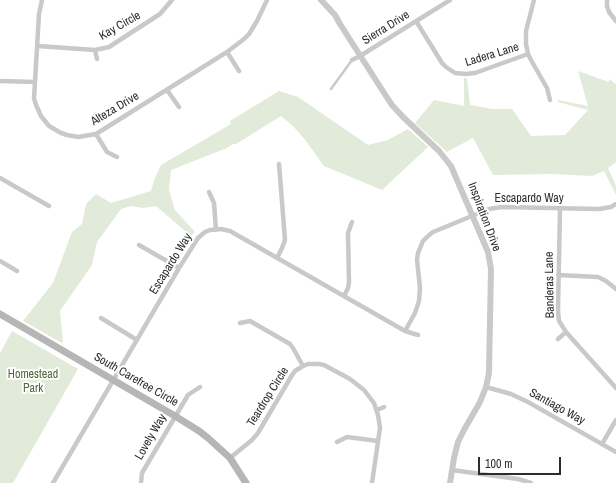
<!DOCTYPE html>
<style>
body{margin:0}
#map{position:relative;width:616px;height:483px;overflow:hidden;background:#fff;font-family:"Archivo Narrow",sans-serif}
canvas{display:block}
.scale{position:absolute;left:478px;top:457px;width:83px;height:18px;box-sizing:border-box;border:2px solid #2c2c2c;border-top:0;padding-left:5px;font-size:12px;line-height:14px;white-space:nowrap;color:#2c2c2c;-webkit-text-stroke:3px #fff;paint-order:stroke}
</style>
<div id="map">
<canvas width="616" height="483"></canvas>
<div class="scale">100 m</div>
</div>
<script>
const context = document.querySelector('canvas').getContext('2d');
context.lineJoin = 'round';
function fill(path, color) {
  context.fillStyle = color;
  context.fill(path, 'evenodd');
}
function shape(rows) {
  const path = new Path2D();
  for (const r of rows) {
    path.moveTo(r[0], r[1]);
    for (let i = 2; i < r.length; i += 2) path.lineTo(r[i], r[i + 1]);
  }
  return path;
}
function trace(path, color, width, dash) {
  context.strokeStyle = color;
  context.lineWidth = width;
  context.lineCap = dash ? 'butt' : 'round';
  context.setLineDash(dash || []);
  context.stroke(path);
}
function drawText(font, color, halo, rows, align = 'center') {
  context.font = font + ' "Archivo Narrow",sans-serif';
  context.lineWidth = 4;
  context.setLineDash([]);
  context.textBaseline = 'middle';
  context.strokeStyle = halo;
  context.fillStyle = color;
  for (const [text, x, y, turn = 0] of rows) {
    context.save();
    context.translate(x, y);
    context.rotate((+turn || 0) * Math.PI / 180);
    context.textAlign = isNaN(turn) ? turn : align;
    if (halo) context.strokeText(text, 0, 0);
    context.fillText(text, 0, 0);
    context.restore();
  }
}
fill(shape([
 [578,71,609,82,609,79,616,84,616,162,608,168,616,186,616,195,604,171,592,176,552,174,493,175,473,138,447,152,415,123,434,100,464,106,464,78,467,78,470,105,492,109,512,109,531,136,565,135,588,110,558,102,558,100,588,106],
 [279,91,298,97,368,145,388,140,408,129,428,147,382,190,324,166,306,141,293,126,281,116,236,144,233,144,227,148,171,170,169,190,175,210,195,232,191,236,156,206,143,208,131,206,121,209,97,242,92,265,60,311,63,341,62,343,23,321,53,283,72,232,82,224,86,204,96,194,111,203,151,191,155,178,161,165,231,124,230,121],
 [12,331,78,369,13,483,0,483,0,353]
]), '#e2ead9');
trace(shape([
 [331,89,352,60]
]), '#c9c9c9', 2.5);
trace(shape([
 [42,0,39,14,35,82,34,98,36,105,41,116,49,126,61,133,67,135,78,137,96,134,227,52,244,39,249,34,257,21,267,0],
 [534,0,526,31,526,44,528,54,531,60,547,88,550,100],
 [607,0,607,6,609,12,616,21],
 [416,21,442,63,446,67,455,73,466,74,475,73,528,54],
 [38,46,95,50,109,47,160,14,172,0],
 [95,50,97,59],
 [227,52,239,71],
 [352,60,360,56,450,0],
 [0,81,35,82],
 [167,90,179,107],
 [96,134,107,152,117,157],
 [0,178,49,206],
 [209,192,214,203,216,230],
 [560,209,558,311,559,321,566,332,616,388],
 [139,245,179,268],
 [277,258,282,248,285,240,279,164],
 [0,261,17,271],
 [558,275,598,277,606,281,616,289],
 [344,296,348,288,349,282,348,233,352,222],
 [101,318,137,340],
 [240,323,250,321,290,344,293,348,303,366],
 [405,331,415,313,419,301,420,288,417,260,418,253,423,241,428,236,433,232,489,209,495,208,502,207,599,209,611,207,616,204],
 [558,339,566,332],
 [486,387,511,394,528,402,616,452],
 [377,410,384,407],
 [337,442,347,437,378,441],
 [602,444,616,420],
 [230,458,252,440,258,433,292,375,295,371,303,366,308,364,319,364,324,365,350,379,364,390,374,403,378,415,380,428,372,483],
 [452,470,518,479,531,483],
 [53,483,179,268,198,238,205,232,210,230,221,229,230,231,405,331,418,335],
 [141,483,142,473,188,395,200,387]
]), '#c9c9c9', 4.5);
trace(shape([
 [321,0,335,15,340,24,386,96,392,105,403,117,439,151,451,166,488,252,491,269,489,372,488,378,486,387,480,402,464,430,458,442,454,458,450,483]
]), '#c9c9c9', 6);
trace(shape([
 [0,314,175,416,199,431,208,438,230,458,246,483]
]), '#b6b6b6', 7);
drawText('12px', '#2c2c2c', '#fff', [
 ["Kay Circle",120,26,-30],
 ["Sierra Drive",386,28,-32],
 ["Ladera Lane",492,55,-17],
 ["Alteza Drive",115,109,-31],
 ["Escapardo Way",529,199],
 ["Inspiration Drive",484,217,69],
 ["Escapardo Way",171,264,-58],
 ["Banderas Lane",550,285,-91],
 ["South Carefree Circle",136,380,30],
 ["Teardrop Circle",268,397,-58],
 ["Santiago Way",557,407,29],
 ["Lovely Way",151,437,-60]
]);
drawText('12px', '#4f673a', '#fff', [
 ["Homestead",33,375],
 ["Park",33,389]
]);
</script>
